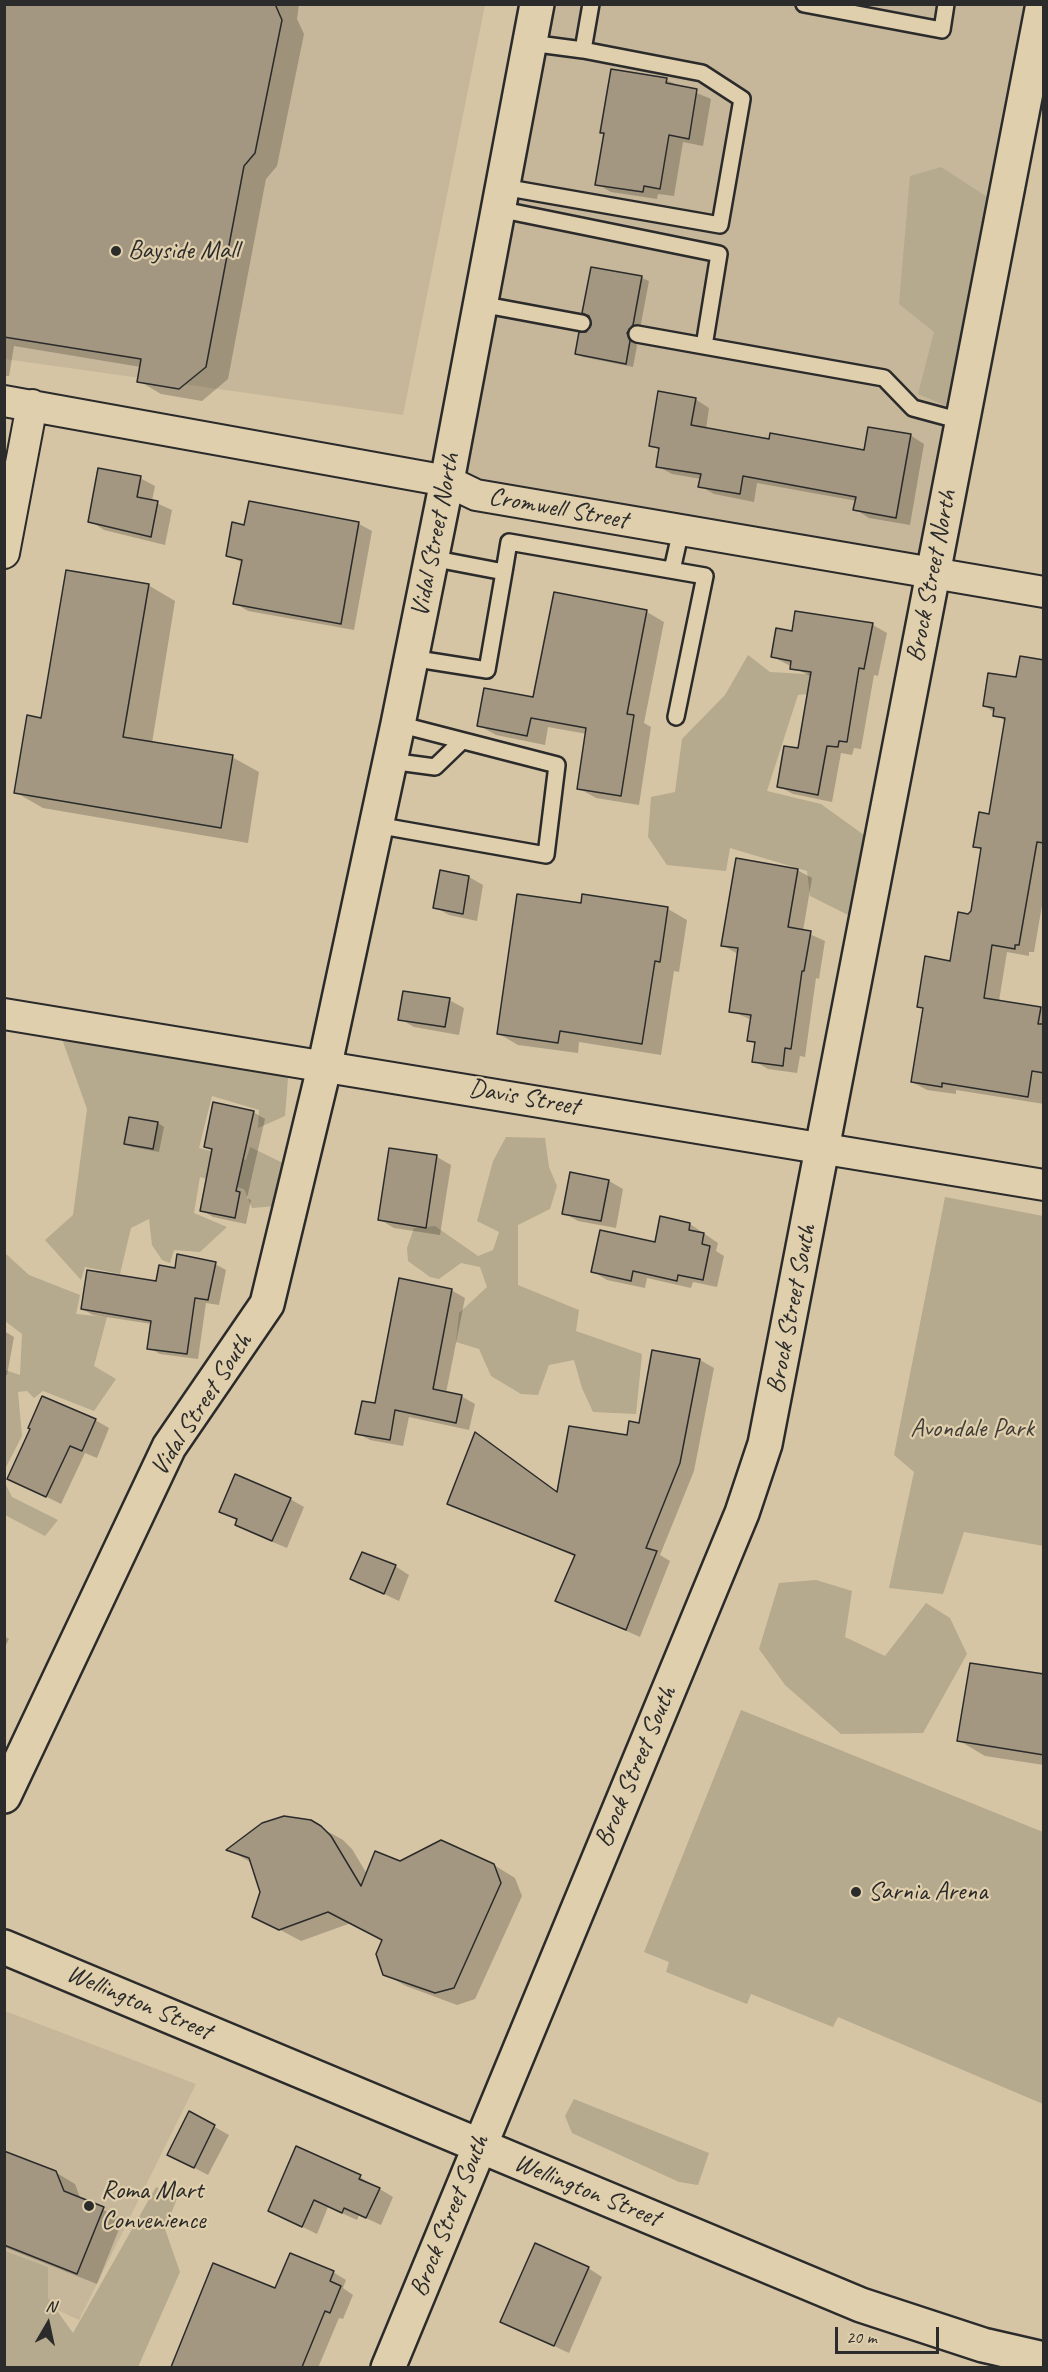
<!DOCTYPE html>
<style>
body{margin:0}
#map{position:relative;width:1048px;height:2372px;overflow:hidden;background:#d5c5a4;font-family:Caveat,sans-serif}
canvas{display:block}
.frame{position:absolute;inset:0;border:6px solid #2b2b2b;pointer-events:none}
.north{position:absolute;left:18px;top:2294px;width:60px;height:60px;-webkit-text-stroke:4px #e0cfac;paint-order:stroke;rotate:9deg;font-size:16px;font-weight:700;line-height:24px;text-align:center;color:#2b2b2b}
.north::after{content:'';display:block;margin:auto;width:21px;height:27px;background:#2b2b2b;clip-path:polygon(50% 0,100% 100%,50% 72%,0 100%)}
.scale{position:absolute;left:835px;top:2327px;width:104px;height:27px;box-sizing:border-box;border:3px solid #2b2b2b;border-top:0;padding-left:8px;font-size:18px;line-height:21px;white-space:nowrap;color:#2b2b2b;-webkit-text-stroke:4px #e0cfac;paint-order:stroke}
</style>
<div id="map">
<canvas width="1048" height="2372"></canvas>
<div class="frame"></div>
<div class="north">N</div>
<div class="scale">20 m</div>
</div>
<script>
const context = document.querySelector('canvas').getContext('2d');
context.lineJoin = 'round';
function fill(path, color) {
  context.fillStyle = color;
  context.fill(path, 'evenodd');
}
function shape(rows) {
  const path = new Path2D();
  for (const r of rows) {
    path.moveTo(r[0], r[1]);
    for (let i = 2; i < r.length; i += 2) path.lineTo(r[i], r[i + 1]);
  }
  return path;
}
function trace(path, color, width, dash) {
  context.strokeStyle = color;
  context.lineWidth = width;
  context.lineCap = dash ? 'butt' : 'round';
  context.setLineDash(dash || []);
  context.stroke(path);
}
function drawText(font, color, halo, rows, align = 'center') {
  context.font = font + ' Caveat,sans-serif';
  context.lineWidth = 4.5;
  context.setLineDash([]);
  context.textBaseline = 'middle';
  context.strokeStyle = halo;
  context.fillStyle = color;
  for (const [text, x, y, turn = 0] of rows) {
    context.save();
    context.translate(x, y);
    context.rotate((+turn || 0) * Math.PI / 180);
    context.textAlign = isNaN(turn) ? turn : align;
    if (halo) context.strokeText(text, 0, 0);
    context.fillText(text, 0, 0);
    context.restore();
  }
}
fill(shape([
 [5,5,485,5,403,415,5,359],
 [544,5,1035,5,927,563,453,479],
 [5,2011,196,2084,79,2320,5,2286]
]), '#c6b79a');
fill(shape([
 [941,167,995,202,956,410,918,394,934,332,899,304,910,176],
 [748,655,770,672,804,674,836,670,826,692,798,695,767,791,821,804,875,843,858,920,810,896,807,871,730,848,726,871,667,865,648,837,651,797,675,792,682,739,725,695],
 [57,1025,289,1065,285,1116,258,1128,259,1110,212,1096,199,1148,246,1160,250,1147,283,1163,277,1206,252,1208,244,1189,200,1177,194,1213,227,1227,200,1252,174,1250,170,1263,162,1260,152,1245,149,1219,131,1228,120,1274,85,1267,81,1280,45,1240,73,1215,87,1109],
 [506,1137,545,1138,549,1167,557,1186,550,1209,518,1225,518,1285,579,1310,576,1331,642,1354,636,1414,593,1412,582,1388,574,1360,549,1365,538,1395,521,1394,491,1376,479,1349,456,1342,459,1313,487,1287,480,1267,461,1263,439,1279,430,1277,408,1261,407,1248,414,1228,435,1226,478,1256,493,1250,499,1232,477,1221,493,1161],
 [945,1197,1043,1216,1044,1546,964,1532,943,1594,889,1588,914,1472,894,1455],
 [5,1253,29,1275,80,1295,76,1314,107,1317,94,1366,116,1379,94,1411,43,1391,34,1398,27,1391,18,1392,22,1436,5,1469,5,1370,20,1375,22,1334,5,1321],
 [4,1481,12,1497,58,1520,45,1536,5,1515],
 [816,1580,852,1591,845,1637,885,1656,926,1603,950,1618,967,1654,923,1733,841,1734,785,1685,759,1649,779,1583],
 [741,1710,1043,1832,1043,2104,838,2017,833,2027,751,1994,747,2004,666,1972,669,1962,644,1952],
 [574,2099,709,2153,698,2185,679,2182,572,2133,565,2116],
 [156,2187,178,2196,165,2229,180,2272,138,2367,5,2367,5,2251,48,2267,48,2298,73,2333]
]), '#b5a98e');
fill(shape([
 [4,4,299,4,297,19,304,34,277,166,266,179,228,379,202,401,161,394,139,381,141,367,14,346,9,376,4,376],
 [666,80,711,99,703,146,683,142,674,196,658,194,657,199,611,192,597,184,605,134,602,132],
 [592,269,642,278,649,281,640,329,634,337,637,346,633,367,583,357,576,354,593,326],
 [695,399,709,408,706,429,865,452,910,435,924,444,910,525,869,518,855,509,857,501,757,483,754,502,714,494,700,486,701,479,672,474,657,466,660,450,650,445],
 [140,478,155,486,152,501,172,510,165,545,104,530,90,521],
 [359,524,372,531,354,630,248,611,235,603,243,563,228,555,246,527],
 [148,585,175,601,152,743,232,757,259,772,248,843,43,808,15,792,42,719],
 [555,594,647,612,664,622,644,723,651,727,639,805,596,798,578,788,587,734,548,727,545,745,496,735,478,725,534,699],
 [797,613,873,625,887,633,878,676,874,675,861,749,854,748,852,755,841,753,832,802,793,794,778,786,799,750,812,677,773,657,794,633],
 [1044,656,1044,894,1034,952,1029,952,1029,956,1007,952,999,1001,1044,1010,1044,1104,956,1090,956,1094,927,1090,912,1082,924,1009,918,1006,951,962,972,911,982,850,974,846,990,815,1006,722,984,705,1043,662],
 [797,870,812,878,803,931,825,941,819,979,816,978,805,1057,800,1056,797,1073,768,1069,754,1061,756,1045,749,1040,752,1020,731,1011,738,954,722,945],
 [469,877,483,885,477,921,449,915,435,907],
 [582,904,668,909,687,920,679,972,674,971,661,1055,579,1042,578,1053,518,1045,499,1034],
 [449,1000,464,1008,459,1035,414,1027,400,1019],
 [253,1112,265,1119,247,1198,251,1200,246,1224,213,1217,201,1210,213,1150,206,1146],
 [158,1123,164,1127,159,1152,132,1147,126,1144],
 [390,1149,437,1157,451,1165,440,1235,394,1228,379,1219],
 [609,1181,623,1189,616,1228,578,1221,564,1213],
 [662,1218,690,1224,718,1243,716,1251,724,1256,717,1287,693,1282,691,1288,647,1278,645,1288,607,1280,592,1271,656,1244],
 [215,1264,226,1270,219,1305,206,1303,198,1359,160,1354,149,1348,152,1324,93,1315,82,1309,157,1283,176,1270],
 [451,1290,465,1298,446,1393,461,1396,475,1404,469,1430,409,1417,403,1446,370,1440,357,1433],
 [4,1331,14,1337,7,1375,4,1375],
 [700,1360,714,1368,694,1471,660,1555,670,1561,640,1637,557,1600,576,1557,449,1503,475,1434,558,1493,628,1437],
 [95,1420,109,1428,97,1458,85,1453,61,1504,9,1478],
 [290,1499,304,1507,287,1548,251,1533,236,1524,238,1521,221,1511],
 [395,1566,409,1575,399,1601,352,1579],
 [4,1636,9,1639,4,1649],
 [1044,1676,1044,1765,985,1756,958,1740],
 [311,1822,343,1840,352,1849,367,1874,400,1863,494,1865,515,1878,522,1896,475,1999,457,2005,406,1986,384,1974,383,1940,351,1923,301,1941,254,1916,262,1892,252,1863,229,1850],
 [190,2113,229,2135,208,2175,183,2162],
 [297,2148,360,2177,393,2197,381,2225,359,2215,357,2220,328,2207,317,2234,269,2211],
 [4,2152,55,2172,75,2184,81,2200,123,2219,97,2284,4,2247],
 [213,2265,276,2290,333,2272,346,2280,343,2288,353,2295,343,2319,339,2318,318,2368,173,2368],
 [588,2268,602,2277,569,2353,502,2322]
]), '#0003');
const building = shape([
 [4,4,275,4,282,20,255,153,244,166,206,367,179,389,137,382,141,359,4,337,4,4],
 [611,69,667,78,666,83,697,89,689,139,669,135,660,189,644,186,643,192,595,185,604,133,600,133,611,69],
 [591,267,642,276,633,325,627,333,630,341,626,364,575,354,579,332,586,332,591,325,589,316,582,313,591,267],
 [658,391,696,398,691,425,769,439,770,433,864,450,868,427,911,434,896,518,853,510,856,497,743,476,740,494,698,487,701,474,656,467,659,448,649,446,658,391],
 [98,468,141,476,137,497,158,501,151,537,88,522,98,468],
 [249,501,359,522,341,624,233,604,242,560,226,556,232,522,244,525,249,501],
 [66,570,149,584,123,737,233,755,221,828,14,793,27,715,41,718,66,570],
 [554,592,647,610,627,714,634,715,621,796,577,789,586,728,531,718,527,736,477,726,484,688,533,697,554,592],
 [795,611,873,623,864,669,859,668,847,742,839,741,838,747,827,746,818,795,777,787,784,746,798,748,811,672,790,669,791,661,771,657,776,628,792,631,795,611],
 [1020,656,1044,660,1044,843,1037,842,1019,945,1015,945,1015,949,992,945,984,998,1041,1007,1038,1024,1044,1024,1044,1073,1032,1071,1028,1097,942,1083,942,1087,911,1082,923,1008,917,1007,925,956,950,961,958,912,968,914,971,911,981,848,973,847,979,812,989,814,1005,718,993,716,994,708,983,706,988,673,1016,677,1020,656],
 [736,858,798,869,788,927,811,931,804,971,802,971,791,1049,785,1048,783,1066,752,1062,755,1042,747,1041,751,1015,729,1012,738,948,721,946,736,858],
 [440,870,469,876,463,914,433,908,440,870],
 [517,894,581,903,582,894,668,907,660,962,655,961,642,1044,560,1031,558,1043,497,1034,517,894],
 [403,991,450,998,445,1027,398,1020,403,991],
 [213,1102,254,1111,236,1191,240,1192,235,1218,200,1211,212,1149,204,1147,213,1102],
 [129,1117,158,1122,153,1149,124,1144,129,1117],
 [389,1148,437,1155,426,1228,378,1220,389,1148],
 [570,1172,609,1180,601,1221,562,1214,570,1172],
 [660,1216,690,1223,689,1230,704,1233,702,1244,710,1246,703,1280,678,1275,677,1281,633,1271,631,1281,591,1272,600,1230,655,1242,660,1216],
 [177,1254,216,1262,208,1300,195,1298,187,1354,147,1349,151,1321,81,1309,87,1270,156,1281,159,1265,175,1268,177,1254],
 [399,1278,452,1289,433,1389,462,1395,456,1423,395,1410,390,1440,355,1434,362,1401,375,1403,399,1278],
 [652,1350,700,1359,680,1463,646,1548,657,1551,626,1630,555,1601,575,1555,447,1504,475,1432,557,1492,569,1426,627,1435,629,1421,639,1423,652,1350],
 [42,1396,96,1419,82,1451,70,1446,46,1497,7,1479,30,1429,28,1428,42,1396],
 [235,1474,291,1498,272,1541,235,1525,237,1519,219,1512,235,1474],
 [362,1552,396,1565,384,1594,350,1579,362,1552],
 [970,1663,1044,1674,1044,1755,957,1741,970,1663],
 [284,1816,311,1820,321,1826,331,1836,361,1886,375,1851,400,1861,441,1840,494,1864,501,1883,454,1988,435,1993,383,1975,376,1954,382,1940,328,1912,279,1930,252,1917,260,1892,249,1858,226,1850,262,1823,284,1816],
 [189,2111,215,2125,194,2168,167,2155,189,2111],
 [296,2146,361,2175,359,2179,380,2188,366,2218,344,2208,342,2213,314,2200,302,2227,268,2211,296,2146],
 [4,2151,56,2171,64,2191,104,2207,77,2274,4,2245,4,2151],
 [535,2243,589,2267,554,2346,500,2322,535,2243],
 [290,2253,334,2271,330,2281,341,2286,330,2313,325,2311,302,2367,171,2367,213,2263,275,2288,290,2253]
]);
fill(building, '#a39781');
trace(building, '#2b2b2b', 1.5);
const lane = shape([
 [804,4,942,30,946,4],
 [530,43,583,50,591,4],
 [503,187,720,225,742,99,702,73,583,50],
 [498,209,719,254,704,346,637,334],
 [480,304,582,323],
 [704,346,884,378,913,408,961,421],
 [672,570,681,530],
 [504,572,509,542,705,576,676,717],
 [411,658,487,670,504,572,431,558],
 [390,761,435,767,462,741],
 [376,825,546,855,557,765,398,724]
]);
const street = shape([
 [4,401,447,481,476,495,1044,592],
 [4,553,32,405],
 [4,1014,1044,1185]
]);
const secondary = shape([
 [4,1796,169,1447,267,1304,325,1064,398,724,447,481,537,4],
 [4,1947,861,2305,983,2345,1044,2359],
 [388,2368,742,1513,765,1444,1043,4]
]);
trace(lane, '#2b2b2b', 20);
trace(street, '#2b2b2b', 34);
trace(secondary, '#2b2b2b', 38);
trace(lane, '#e0cfac', 15);
trace(street, '#e0cfac', 30);
trace(secondary, '#e0cfac', 33);
for (const [x, y, r, color] of [
 [116,251,6,"#2b2b2b"],
 [856,1892,6,"#2b2b2b"],
 [89,2206,6,"#2b2b2b"]
]) {
  const dot = new Path2D();
  dot.arc(x, y, r, 0, 2 * Math.PI);
  context.fillStyle = color;
  context.fill(dot);
  trace(dot, '#e0cfac', 2);
}
drawText('26px', '#2b2b2b', '#e0cfac', [
 ["Bayside Mall",128,251],
 ["Sarnia Arena",868,1892],
 ["Roma Mart",101,2191],
 ["Convenience",101,2221]
], 'left');
drawText('26px', '#2b2b2b', '#e0cfac', [
 ["Cromwell Street",558,509,10],
 ["Vidal Street North",436,535,-79],
 ["Brock Street North",932,576,-79],
 ["Davis Street",524,1098,10],
 ["Brock Street South",792,1309,-79],
 ["Vidal Street South",202,1405,-57],
 ["Brock Street South",636,1767,-67],
 ["Wellington Street",139,2003,23],
 ["Wellington Street",587,2191,22],
 ["Brock Street South",450,2216,-68]
]);
drawText('26px', '#403e3a', '#e0cfac', [
 ["Avondale Park",972,1429]
]);
</script>
